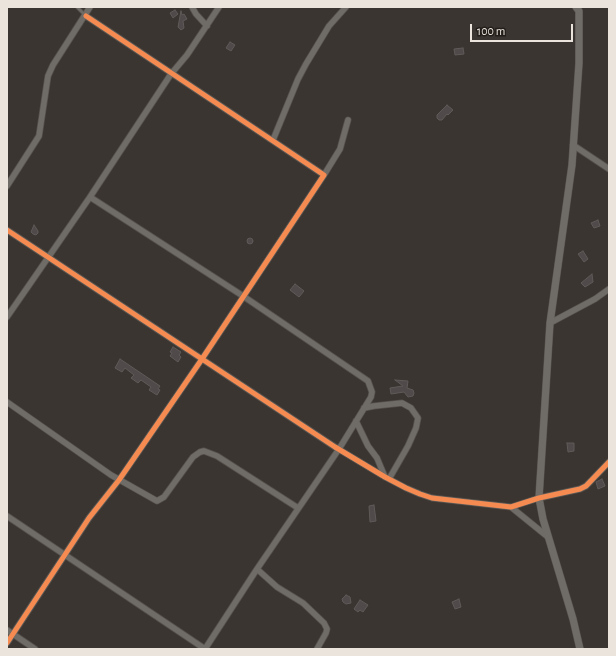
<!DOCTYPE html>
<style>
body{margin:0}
#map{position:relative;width:616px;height:656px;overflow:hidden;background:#3a3530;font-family:"Alegreya Sans",sans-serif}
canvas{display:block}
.frame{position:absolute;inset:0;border:8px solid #eae4dd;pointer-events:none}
.scale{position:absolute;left:470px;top:24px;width:103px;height:18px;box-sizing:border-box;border:2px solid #eae4dd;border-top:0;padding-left:5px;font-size:12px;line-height:14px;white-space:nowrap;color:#eae4dd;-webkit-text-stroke:3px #231e19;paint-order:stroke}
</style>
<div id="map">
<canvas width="616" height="656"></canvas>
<div class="frame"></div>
<div class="scale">100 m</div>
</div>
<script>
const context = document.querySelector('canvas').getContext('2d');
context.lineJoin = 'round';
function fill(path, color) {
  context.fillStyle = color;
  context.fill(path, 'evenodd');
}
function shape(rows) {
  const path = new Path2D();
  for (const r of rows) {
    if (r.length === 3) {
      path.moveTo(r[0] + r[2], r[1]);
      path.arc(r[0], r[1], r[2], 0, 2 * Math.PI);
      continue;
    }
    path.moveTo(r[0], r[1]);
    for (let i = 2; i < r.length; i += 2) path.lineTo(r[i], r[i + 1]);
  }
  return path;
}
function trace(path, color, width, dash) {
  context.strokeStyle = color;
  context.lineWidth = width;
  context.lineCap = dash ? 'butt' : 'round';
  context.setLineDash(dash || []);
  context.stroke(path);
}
const building = shape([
 [175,10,178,14,173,18,170,13,175,10],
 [181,11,182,15,184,14,187,19,183,21,184,28,181,30,178,27,181,11],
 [230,42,235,45,231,51,226,48,230,42],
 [463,48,464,54,455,55,454,49,463,48],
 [447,105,453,110,448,115,447,114,442,120,439,120,437,118,437,115,447,105],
 [598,220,600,226,594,228,591,223,598,220],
 [34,225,38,231,38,233,36,235,33,234,31,232,34,225],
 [250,241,3],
 [583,251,588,259,584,262,578,254,583,251],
 [592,274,593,282,585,287,581,283,592,274],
 [295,284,304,291,299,297,290,290,295,284],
 [173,347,181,352,179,355,181,357,178,362,170,356,172,353,170,352,173,347],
 [120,359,160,386,158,389,160,390,157,395,149,390,151,387,141,380,138,383,131,378,134,375,125,368,122,372,115,368,120,359],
 [395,380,408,381,407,388,413,390,414,393,413,396,408,397,404,392,391,394,390,388,403,386,395,380],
 [567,443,574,443,574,451,568,452,567,443],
 [602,479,605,486,598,489,596,482,602,479],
 [374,505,376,521,370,522,369,506,374,505],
 [346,595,350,597,351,603,346,604,343,602,342,599,346,595],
 [459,599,461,607,455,609,452,602,459,599],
 [360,600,368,605,363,612,360,610,358,612,354,609,360,600]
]);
fill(building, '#504b4a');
trace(building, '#5f5a59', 1);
const service = shape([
 [77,7,85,15]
]);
const minor = shape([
 [192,7,196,14,207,26],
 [273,140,298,79,306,64,329,26,346,7],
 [573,145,609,169],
 [324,175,340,149,348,120],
 [7,186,39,136,48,76,53,65,90,7],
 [90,197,243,296,368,381,372,392,371,397,339,449,257,569,205,649],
 [7,230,335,447,385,477,406,488,420,494,432,498,511,507,539,498,580,489,586,486,609,462],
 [7,317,90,197,171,74,187,55,219,7],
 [550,323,595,299,609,289],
 [7,402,111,475,157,501,164,497,193,457,200,452,204,451,217,456,298,508],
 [364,408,374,406,402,403,411,408,418,418,416,428,408,446,389,479],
 [356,421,368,446,377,458,385,477],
 [511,507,548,537],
 [7,516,205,649],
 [257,569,277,587,303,603,324,623,327,629,326,633,317,649],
 [7,630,35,649],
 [7,643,89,518,119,480,202,359,324,175,86,16]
]);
const tertiary = shape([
 [576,7,579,11,579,63,572,165,550,323,539,498,543,519,573,619,580,649]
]);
trace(service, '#56514c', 4);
trace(minor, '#56514c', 7);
trace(tertiary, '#56514c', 8);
trace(service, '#6f6b66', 2.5);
trace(minor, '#6f6b66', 5.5);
trace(tertiary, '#6f6b66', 7);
trace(shape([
 [7,230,335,447,385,477,406,488,420,494,432,498,511,507,539,498,580,489,586,486,609,462],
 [7,643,89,518,119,480,202,359,324,175,86,16]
]), '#f68b52', 5);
</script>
